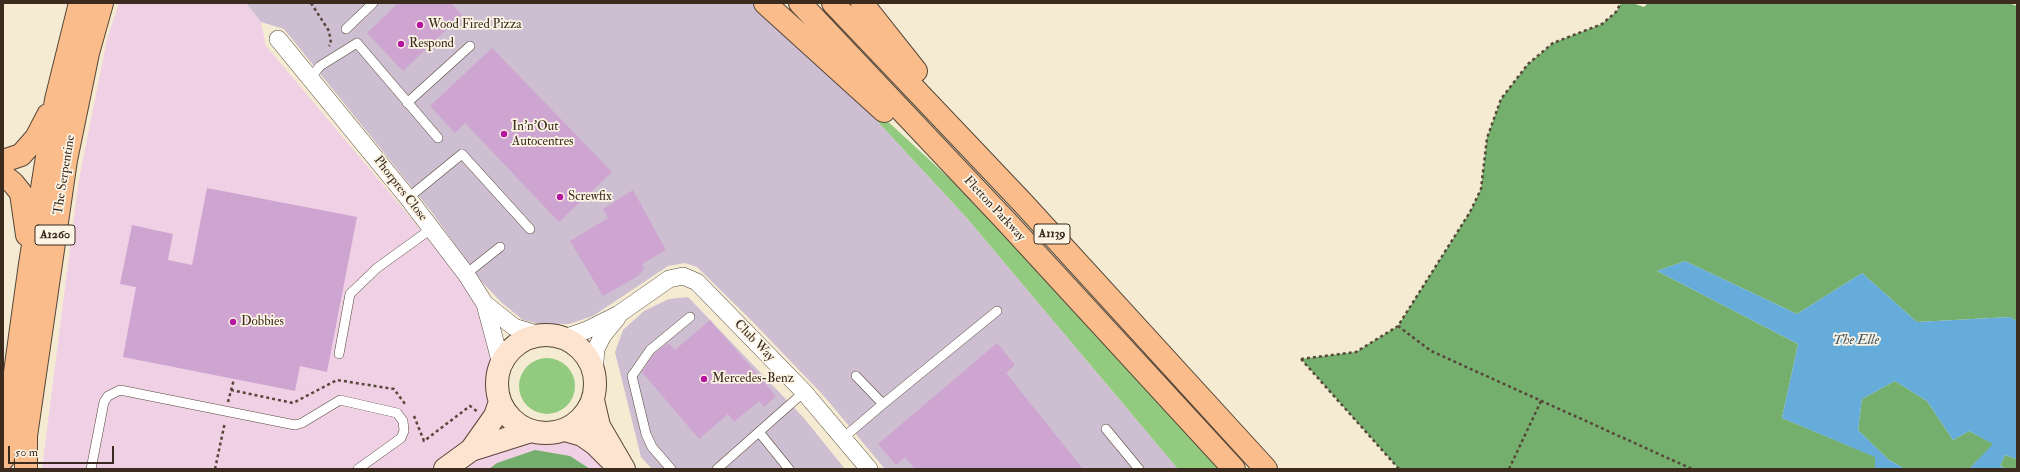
<!DOCTYPE html>
<style>
body{margin:0}
#map{position:relative;width:2020px;height:472px;overflow:hidden;background:#f4ebd2;font-family:"IM FELL Double Pica",serif}
canvas{display:block}
.frame{position:absolute;inset:0;border:4px solid #3b2a1e;pointer-events:none}
.scale{position:absolute;left:8px;top:446px;width:106px;height:18px;box-sizing:border-box;border:2px solid #3b2a1e;border-top:0;padding-left:5px;font-size:12px;line-height:14px;white-space:nowrap;color:#3b2a1e;-webkit-text-stroke:3px #fcf5e5;paint-order:stroke}
</style>
<div id="map">
<canvas width="2020" height="472"></canvas>
<div class="frame"></div>
<div class="scale">50 m</div>
</div>
<script>
const context = document.querySelector('canvas').getContext('2d');
context.lineJoin = 'round';
function fill(path, color) {
  context.fillStyle = color;
  context.fill(path, 'evenodd');
}
function shape(rows) {
  const path = new Path2D();
  for (const r of rows) {
    if (r.length === 3) {
      path.moveTo(r[0] + r[2], r[1]);
      path.arc(r[0], r[1], r[2], 0, 2 * Math.PI);
      continue;
    }
    path.moveTo(r[0], r[1]);
    for (let i = 2; i < r.length; i += 2) path.lineTo(r[i], r[i + 1]);
  }
  return path;
}
function trace(path, color, width, dash) {
  context.strokeStyle = color;
  context.lineWidth = width;
  context.lineCap = dash ? 'butt' : 'round';
  context.setLineDash(dash || []);
  context.stroke(path);
}
function drawText(font, color, halo, rows, align = 'center') {
  context.font = font + ' "IM FELL Double Pica",serif';
  context.lineWidth = 3.5;
  context.setLineDash([]);
  context.textBaseline = 'middle';
  context.strokeStyle = halo;
  context.fillStyle = color;
  for (const [text, x, y, turn = 0] of rows) {
    context.save();
    context.translate(x, y);
    context.rotate((+turn || 0) * Math.PI / 180);
    context.textAlign = isNaN(turn) ? turn : align;
    if (halo) context.strokeText(text, 0, 0);
    context.fillText(text, 0, 0);
    context.restore();
  }
}
fill(shape([
 [119,3,246,3,261,22,266,46,415,223,468,290,483,322,493,355,495,376,493,402,487,410,508,449,520,445,560,440,586,446,609,469,42,469,78,185,107,39]
]), '#f0d0e5');
fill(shape([
 [246,3,752,3,818,57,966,217,1178,469,885,469,823,395,752,321,697,267,685,263,668,266,593,316,569,324,539,324,523,320,501,302,482,282,431,211,284,29,261,22],
 [688,297,803,417,845,469,652,469,641,457,615,352,623,330,644,311,669,299]
]), '#cebed2');
fill(shape([
 [818,57,974,201,1222,469,1178,469,966,217],
 [547,386,28]
]), '#92cb7f');
fill(shape([
 [1621,3,1632,3,1644,7,1648,3,2008,3,2017,6,2017,321,2010,317,1917,322,1862,273,1797,314,1685,261,1657,271,1798,344,1782,418,1876,457,1875,469,1399,469,1301,359,1356,352,1398,326,1470,212,1481,189,1487,138,1501,99,1528,64,1553,43,1602,24,1616,12],
 [1895,381,1927,401,1953,440,1969,431,1994,444,1969,469,1905,469,1889,460,1858,430,1862,399],
 [535,450,570,456,590,469,489,469,497,463],
 [2005,455,2017,459,2017,469,2008,469,2000,466]
]), '#75af6e');
fill(shape([
 [1685,261,1797,314,1862,273,1917,322,2010,317,2017,321,2017,459,2005,455,2000,466,2008,469,1969,469,1993,444,1969,431,1953,440,1927,401,1895,381,1862,399,1858,430,1889,460,1905,469,1875,469,1875,457,1782,418,1798,344,1657,271]
]), '#65acdb');
fill(shape([
 [398,3,451,3,462,15,403,71,367,33],
 [492,48,612,172,559,222,465,123,455,133,430,106],
 [207,188,357,217,327,372,300,366,295,391,123,357,136,287,120,284,132,225,173,234,168,260,192,265],
 [633,190,666,250,642,264,644,269,638,276,603,296,570,241,608,218,603,209],
 [710,320,776,396,764,407,759,401,734,422,728,414,699,439,642,372,654,354,668,343,675,350],
 [997,343,1015,365,1006,373,1083,469,915,469,905,457,896,465,878,444]
]), '#cea5d1');
const lane = shape([
 [346,29,373,3],
 [310,78,320,66,357,43,438,138],
 [407,103,470,46],
 [408,198,462,154,530,229],
 [466,274,500,247],
 [339,354,350,294,377,268,431,229],
 [883,404,997,311],
 [1106,429,1139,469],
 [759,432,789,469],
 [843,438,883,404,856,376],
 [91,469,104,402,108,396,120,390,295,425,302,423,340,400,397,413,403,421,404,431,401,438,358,469],
 [671,469,652,447,646,434,632,376,650,350,690,317],
 [717,469,804,392]
]);
const street = shape([
 [278,39,408,198,466,274,485,304,501,364],
 [485,304,514,327,540,335],
 [564,338,587,330,619,314,669,279,683,276,697,282,804,392,869,469],
 [594,372,596,349,603,335,617,318]
]);
const secondary = shape([
 [546,384,49],
 [593,400,599,426,624,469],
 [565,430,582,435,595,444,611,460],
 [471,450,531,431],
 [445,469,471,450,495,416,500,402]
]);
const primary = shape([
 [3,161,21,155,36,138,48,115],
 [3,175,13,183,21,193,27,235],
 [3,459,30,264,56,100,80,3],
 [26,469,26,436,66,160,88,53,102,3]
]);
const highway = shape([
 [765,3,884,111],
 [800,3,1005,220,1234,469],
 [833,3,1022,202,1266,469],
 [862,3,916,71]
]);
trace(lane, '#574739', 10);
trace(street, '#574739', 18);
trace(secondary, '#574739', 24);
trace(primary, '#574739', 24);
trace(highway, '#574739', 24);
trace(shape([
 [311,3,329,31,331,43,329,46],
 [1398,326,1431,351,1692,469],
 [1301,359,1356,352,1398,326,1470,212,1481,189,1487,138,1501,99,1528,64,1553,43,1602,24,1616,12,1621,3],
 [1301,359,1399,469],
 [231,390,293,403,337,380,394,389,405,404],
 [228,402,234,379],
 [414,416,424,441,470,406,478,412],
 [215,469,225,422],
 [1509,469,1541,401]
]), '#574739', 2.5, [3, 3]);
trace(lane, '#fff', 9);
trace(street, '#fff', 17);
trace(secondary, '#fde4d0', 22);
trace(primary, '#f9bc8a', 22);
trace(highway, '#f9bc8a', 22);
for (const [x, y, r, color] of [
 [420,25,4,"#b5179e"],
 [401,44,4,"#b5179e"],
 [504,134,4,"#b5179e"],
 [560,197,4,"#b5179e"],
 [233,322,4,"#b5179e"],
 [704,379,4,"#b5179e"]
]) {
  const dot = new Path2D();
  dot.arc(x, y, r, 0, 2 * Math.PI);
  context.fillStyle = color;
  context.fill(dot);
  trace(dot, '#fcf5e5', 1.5);
}
for (const [x, y, w] of [
 [1052,234,36],
 [55,235,40]
]) {
  const box = new Path2D();
  box.roundRect(x - w / 2, y - 10, w, 20, 3);
  context.fillStyle = '#fcf5e5';
  context.fill(box);
  trace(box, '#3b2a1e', 1);
}
drawText('bold 12px', '#3b2a1e', null, [
 ["A1139",1052,234],
 ["A1260",55,235]
]);
drawText('13px', '#3b2a1e', '#fcf5e5', [
 ["Wood Fired Pizza",428,25],
 ["Respond",409,44],
 ["In'n'Out",512,127],
 ["Autocentres",512,142],
 ["Screwfix",568,197],
 ["Dobbies",241,322],
 ["Mercedes-Benz",712,379]
], 'left');
drawText('13px', '#3b2a1e', '#fcf5e5', [
 ["The Serpentine",65,175,-81],
 ["Phorpres Close",400,189,52],
 ["Fletton Parkway",994,209,47],
 ["Club Way",754,341,46]
]);
drawText('italic 14px', '#4a5860', '#fcf5e5', [
 ["The Elle",1856,341]
]);
</script>
